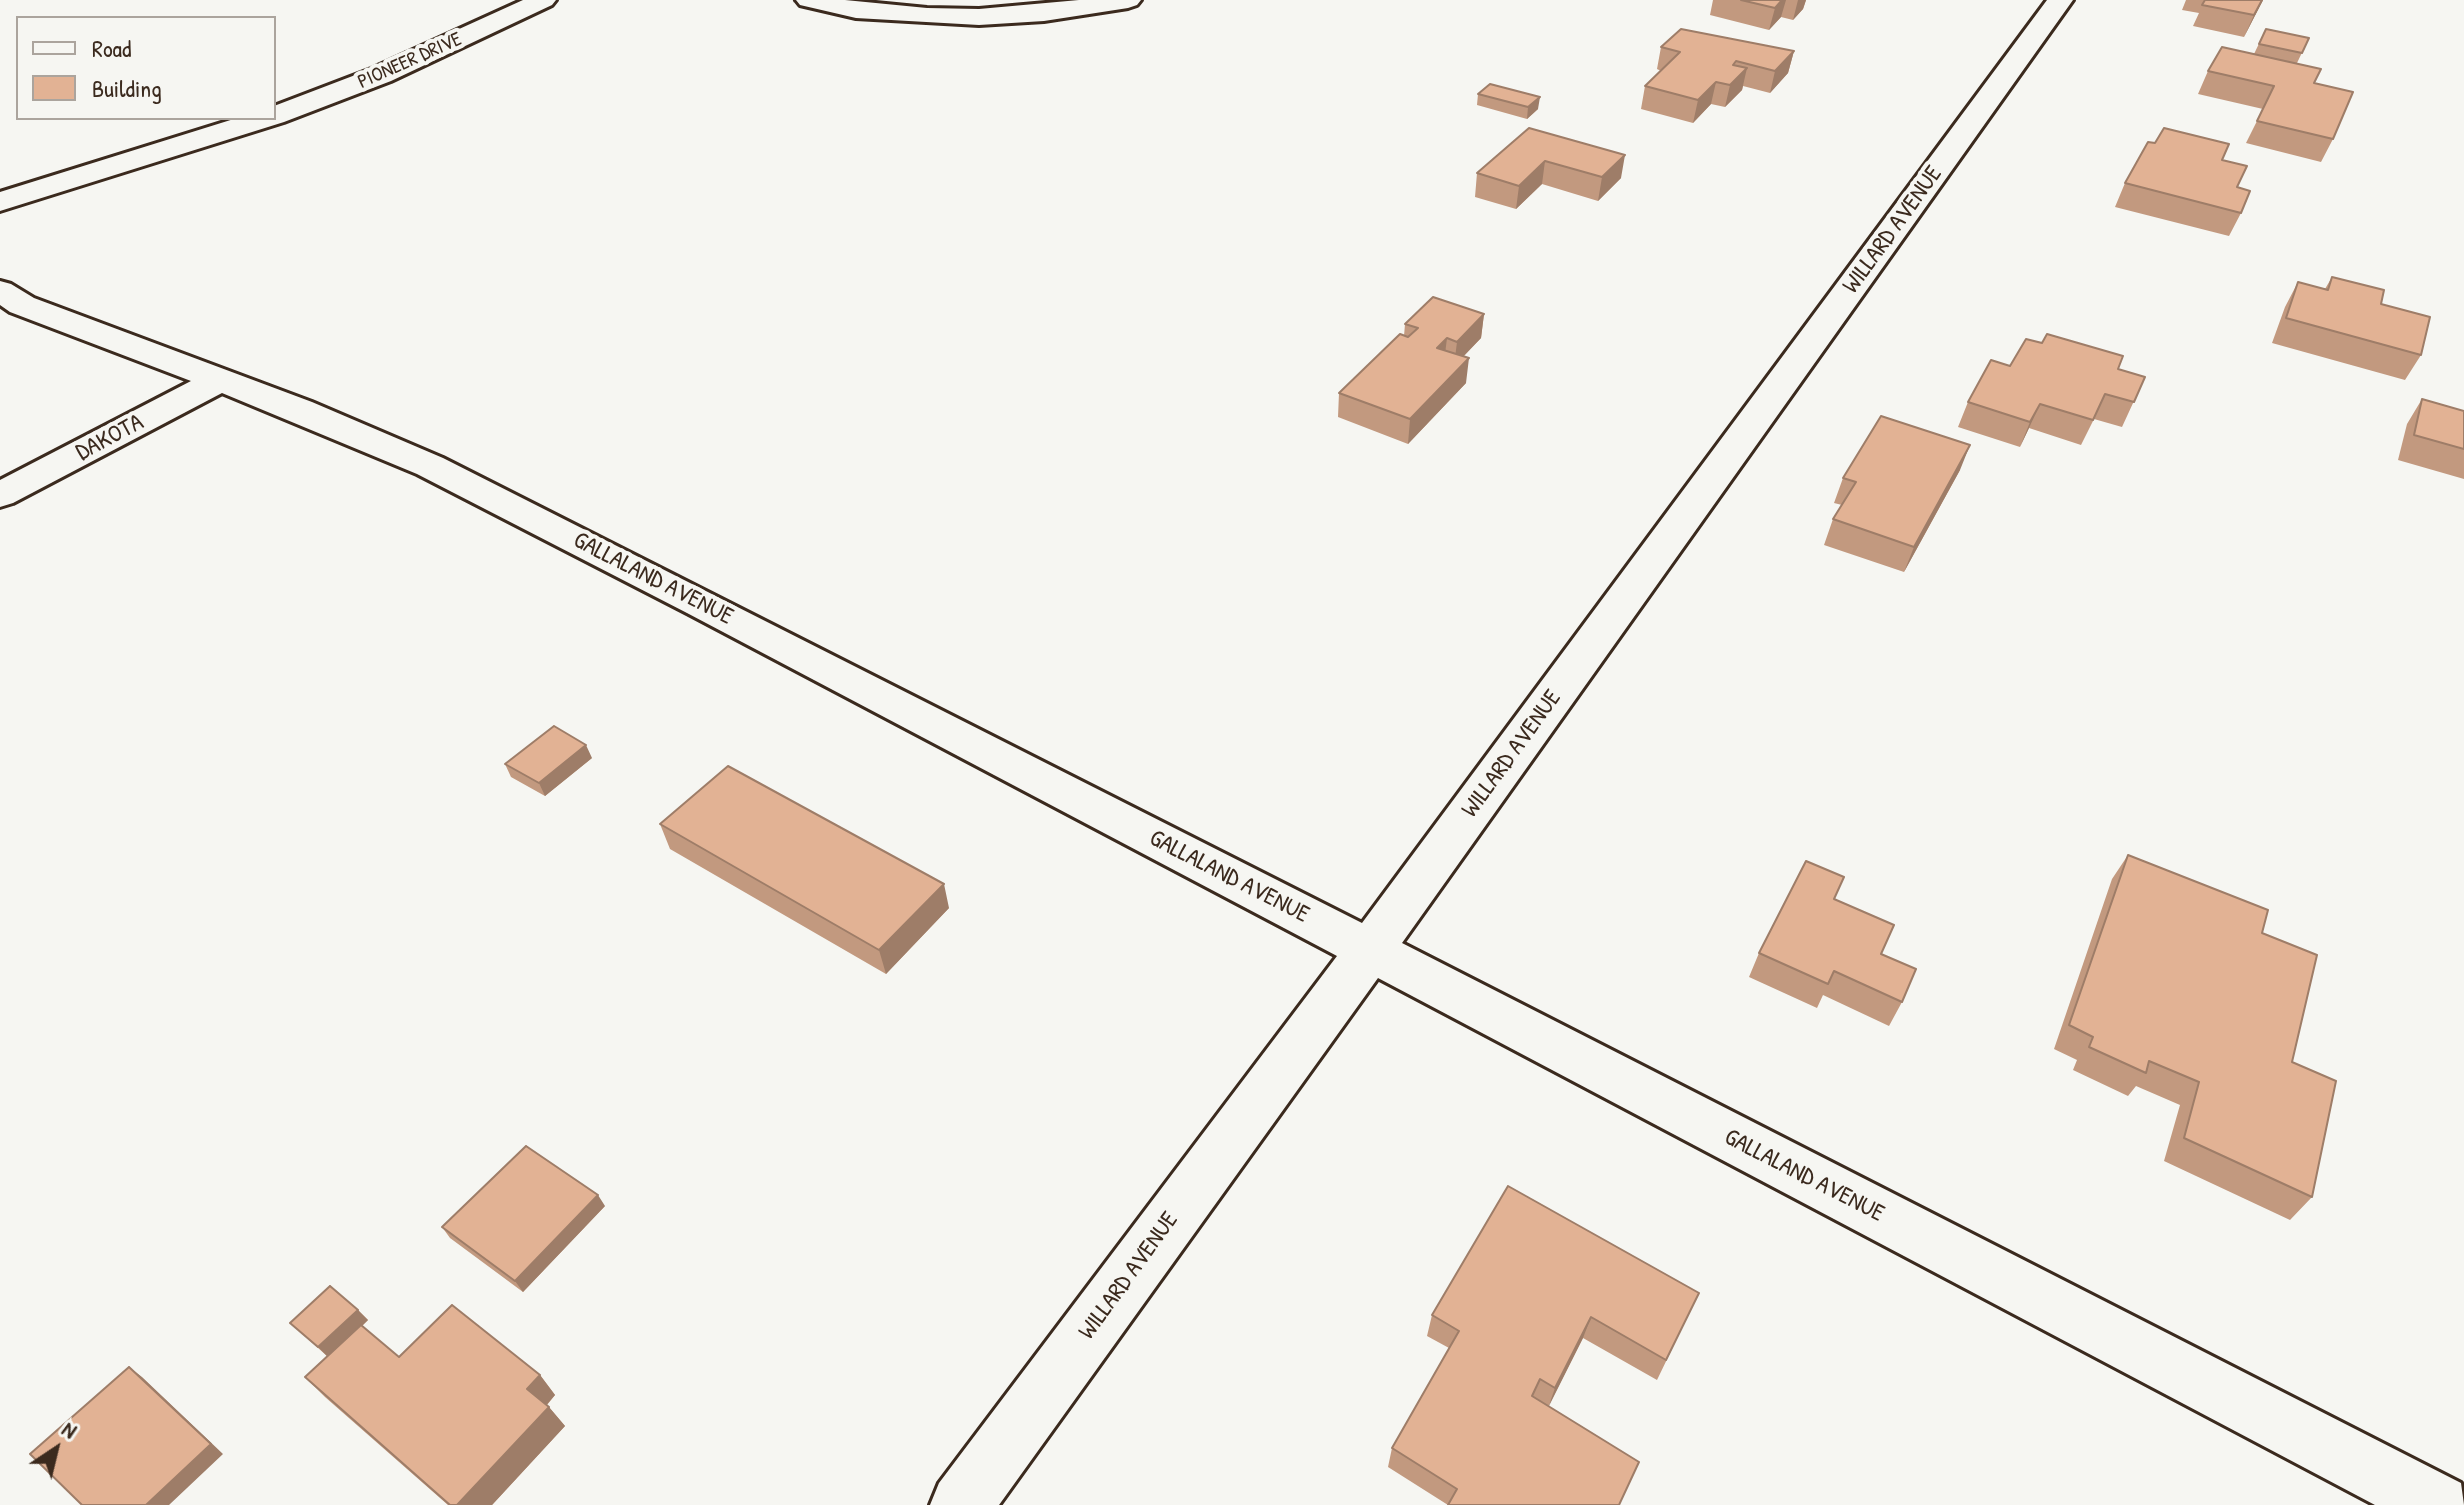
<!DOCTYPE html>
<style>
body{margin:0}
#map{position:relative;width:2464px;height:1505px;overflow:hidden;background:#f6f6f2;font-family:"Patrick Hand",sans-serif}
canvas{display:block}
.legend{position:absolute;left:16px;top:16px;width:260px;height:104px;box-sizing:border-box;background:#f6f6f2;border:2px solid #aba49d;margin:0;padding:10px 14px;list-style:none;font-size:24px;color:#3b2a1e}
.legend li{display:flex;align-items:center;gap:16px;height:40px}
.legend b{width:40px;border:2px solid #aba49d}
.north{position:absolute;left:16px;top:1409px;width:80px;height:80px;-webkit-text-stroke:6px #f6f6f2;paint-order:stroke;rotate:35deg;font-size:22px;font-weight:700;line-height:32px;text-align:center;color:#3b2a1e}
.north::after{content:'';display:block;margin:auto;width:28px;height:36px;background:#3b2a1e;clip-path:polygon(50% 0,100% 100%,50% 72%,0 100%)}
</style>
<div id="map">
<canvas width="2464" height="1505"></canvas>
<ul class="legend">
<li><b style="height:10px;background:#f6f6f2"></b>Road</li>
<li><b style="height:22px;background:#e2b294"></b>Building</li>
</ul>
<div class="north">N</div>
</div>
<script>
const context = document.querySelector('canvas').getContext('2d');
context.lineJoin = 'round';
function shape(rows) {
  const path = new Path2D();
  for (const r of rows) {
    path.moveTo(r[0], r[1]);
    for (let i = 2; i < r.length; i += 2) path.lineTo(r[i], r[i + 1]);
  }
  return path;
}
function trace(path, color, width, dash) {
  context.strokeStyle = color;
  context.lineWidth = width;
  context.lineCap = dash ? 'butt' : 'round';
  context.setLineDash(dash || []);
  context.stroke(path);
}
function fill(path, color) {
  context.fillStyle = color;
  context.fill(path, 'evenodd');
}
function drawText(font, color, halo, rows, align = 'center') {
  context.font = font + ' "Patrick Hand",sans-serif';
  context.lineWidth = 8;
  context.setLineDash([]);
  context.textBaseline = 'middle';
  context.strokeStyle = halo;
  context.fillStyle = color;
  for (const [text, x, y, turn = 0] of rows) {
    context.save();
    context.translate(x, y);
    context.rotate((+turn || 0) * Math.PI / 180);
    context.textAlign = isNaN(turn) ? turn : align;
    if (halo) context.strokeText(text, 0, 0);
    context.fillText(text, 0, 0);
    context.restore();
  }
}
const street = shape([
 [523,0,556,0,552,5,391,81,284,122,0,211,0,192,237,118,274,118,274,106,371,69,523,0],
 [796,0,845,0,927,8,979,9,1079,0,1141,0,1137,5,1128,8,1044,21,979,25,856,18,800,5,796,0],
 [2047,0,2073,0,1402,943,2461,1483,2464,1505,2375,1505,1378,978,999,1505,930,1505,939,1483,1337,956,687,613,417,474,222,393,13,503,0,507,0,480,191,381,10,312,0,305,0,281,11,284,34,298,312,402,443,458,1362,923,2047,0]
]);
trace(street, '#3b2a1e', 6);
fill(street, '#f6f6f2');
fill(shape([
 [1713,0,1806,0,1803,9,1793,20,1781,17,1769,30,1710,15],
 [2186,0,2263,0,2244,37,2193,26,2199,13,2182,10],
 [2266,29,2309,38,2297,63,2314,83,2333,139,2321,162,2246,143,2263,109,2198,94,2208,71,2254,54],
 [1661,47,1794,51,1788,73,1770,93,1743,86,1742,90,1725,107,1711,104,1693,123,1641,109,1645,86,1661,71,1657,69],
 [1478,94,1538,109,1527,119,1477,105],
 [1529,128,1621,178,1598,201,1542,184,1516,209,1475,197,1477,173],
 [2155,143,2222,160,2237,187,2241,213,2229,236,2115,207,2125,183],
 [2332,277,2381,304,2421,355,2405,380,2272,343,2285,307,2298,282,2325,289],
 [1484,314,1481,338,1463,357,1466,383,1408,444,1338,417,1339,393,1404,336,1405,324],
 [2010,366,2118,369,2145,377,2122,427,2094,419,2081,445,2029,428,2020,447,1958,427,1968,402],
 [2422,399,2464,411,2464,479,2398,460,2407,424],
 [1960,470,1904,572,1824,545,1833,519,1842,505,1834,503,1843,478],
 [592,758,545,796,511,777,505,764],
 [660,824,949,908,886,974,670,849],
 [2128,855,2262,933,2292,1062,2312,1197,2290,1220,2164,1161,2180,1105,2136,1086,2128,1096,2073,1070,2077,1060,2054,1049,2112,879],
 [1759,953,1881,954,1902,1002,1889,1026,1823,995,1817,1008,1749,977],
 [605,1206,523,1292,450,1238,442,1227],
 [1699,1293,1657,1380,1583,1338,1548,1407,1448,1505,1388,1467,1392,1448,1449,1348,1427,1336,1432,1315],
 [358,1310,368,1320,362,1326,399,1357,540,1375,555,1395,547,1405,565,1426,492,1505,448,1505,325,1397,305,1377,327,1356,290,1323]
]), '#c2997f');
fill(shape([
 [1782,0,1786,0,1781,17,1769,30,1775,8],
 [1798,0,1806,0,1803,9,1793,20],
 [2262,0,2263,0,2244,37,2254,15],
 [1794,51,1788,73,1770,93,1775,71],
 [1747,68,1742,90,1725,107,1730,85],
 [1716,82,1711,104,1693,123,1698,100],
 [1540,97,1538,109,1527,119,1528,107],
 [1625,155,1621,178,1598,201,1602,177],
 [1545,161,1542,184,1516,209,1519,186],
 [1484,314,1481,338,1454,366,1457,342],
 [1447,338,1444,362,1437,348],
 [1469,358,1466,383,1408,444,1410,419],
 [2040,404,2029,428,2020,447,2030,422],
 [1970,445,1960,470,1904,572,1914,547],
 [586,745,592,758,545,796,539,783],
 [944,884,949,908,886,974,879,950],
 [598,1195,605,1206,523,1292,515,1281],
 [358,1310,368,1320,329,1358,318,1347],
 [1591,1317,1583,1338,1548,1408,1555,1388],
 [129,1367,142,1377,223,1454,169,1505,146,1505],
 [540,1375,555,1395,543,1409,527,1389],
 [549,1407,565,1426,492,1505,457,1505]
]), '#9e7d68');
const building = shape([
 [1741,0,1782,0,1775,8,1741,0],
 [2205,0,2262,0,2254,15,2202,5,2205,0],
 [1681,29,1794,51,1775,71,1736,61,1733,65,1747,68,1730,85,1716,82,1698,100,1645,86,1680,52,1661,47,1681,29],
 [2266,29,2309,38,2302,53,2259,44,2266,29],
 [2222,47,2321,69,2314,83,2353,92,2333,139,2257,121,2274,86,2208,71,2222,47],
 [1490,84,1540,97,1528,107,1478,94,1490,84],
 [1529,128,1625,155,1602,177,1545,161,1519,186,1477,173,1529,128],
 [2164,128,2229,144,2222,160,2247,166,2237,187,2250,191,2241,213,2125,183,2148,142,2155,143,2164,128],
 [2332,277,2384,290,2381,304,2430,317,2421,355,2286,318,2298,282,2328,290,2332,277],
 [1433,297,1484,314,1457,342,1447,338,1437,348,1469,358,1410,419,1339,393,1400,334,1408,337,1418,328,1405,324,1433,297],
 [2047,334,2123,356,2118,369,2145,377,2134,402,2105,394,2093,420,2040,404,2030,422,1968,402,1991,360,2010,366,2026,339,2042,343,2047,334],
 [2422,399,2464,411,2464,449,2414,435,2422,399],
 [1881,416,1970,445,1914,547,1833,519,1856,482,1843,478,1881,416],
 [554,726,586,745,539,783,505,764,554,726],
 [728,766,944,884,879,950,660,824,728,766],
 [2128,855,2268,910,2262,933,2317,955,2292,1062,2336,1081,2312,1197,2184,1138,2199,1082,2149,1061,2146,1073,2089,1047,2093,1037,2069,1025,2128,855],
 [1806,861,1844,877,1834,899,1894,925,1881,954,1916,969,1902,1002,1834,971,1828,984,1759,953,1806,861],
 [526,1146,598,1195,515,1281,442,1227,526,1146],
 [1508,1186,1699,1293,1666,1360,1591,1317,1555,1388,1540,1379,1532,1396,1639,1462,1619,1505,1448,1505,1457,1489,1392,1448,1459,1331,1432,1315,1508,1186],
 [330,1286,358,1310,318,1347,290,1323,330,1286],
 [452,1305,540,1375,527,1389,549,1407,457,1505,450,1505,305,1377,361,1325,399,1357,452,1305],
 [129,1367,211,1444,146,1505,82,1505,30,1454,129,1367]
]);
fill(building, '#e2b294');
trace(building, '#9e7d68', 2);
drawText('20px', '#3b2a1e', '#f6f6f2', [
 ["PIONEER DRIVE",410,61,-24]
]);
drawText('24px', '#3b2a1e', '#f6f6f2', [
 ["WILLARD AVENUE",1893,230,-54],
 ["DAKOTA",110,438,-28],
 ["GALLALAND AVENUE",653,579,27],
 ["WILLARD AVENUE",1512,754,-54],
 ["GALLALAND AVENUE",1229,877,27],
 ["GALLALAND AVENUE",1804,1176,27],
 ["WILLARD AVENUE",1129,1276,-54]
]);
</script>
